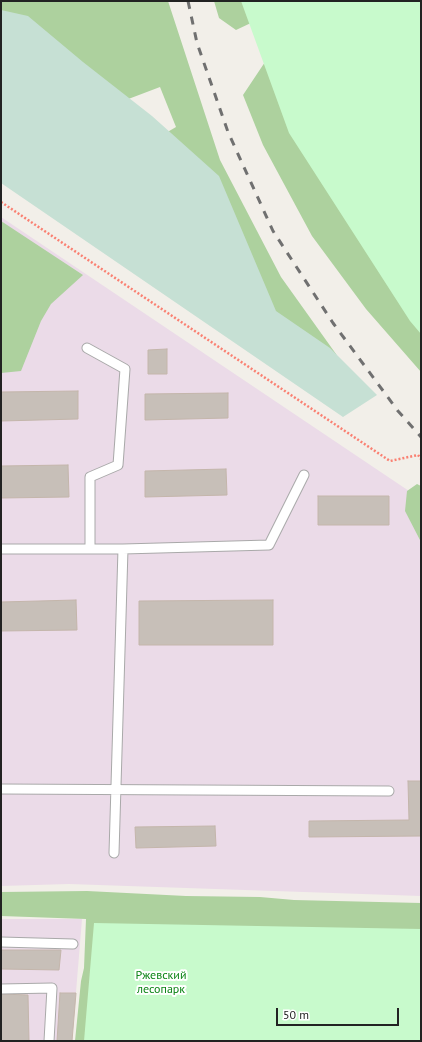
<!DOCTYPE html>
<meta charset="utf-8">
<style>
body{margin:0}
#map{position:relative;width:422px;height:1042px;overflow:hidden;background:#f2efe9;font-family:"PT Sans",sans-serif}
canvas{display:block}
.frame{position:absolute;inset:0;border:2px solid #222;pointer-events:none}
.scale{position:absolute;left:276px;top:1008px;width:123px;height:18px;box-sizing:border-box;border:2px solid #222;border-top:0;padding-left:5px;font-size:12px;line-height:14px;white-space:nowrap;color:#222;-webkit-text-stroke:3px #fff;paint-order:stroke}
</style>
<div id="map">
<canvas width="422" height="1042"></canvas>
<div class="frame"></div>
<div class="scale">50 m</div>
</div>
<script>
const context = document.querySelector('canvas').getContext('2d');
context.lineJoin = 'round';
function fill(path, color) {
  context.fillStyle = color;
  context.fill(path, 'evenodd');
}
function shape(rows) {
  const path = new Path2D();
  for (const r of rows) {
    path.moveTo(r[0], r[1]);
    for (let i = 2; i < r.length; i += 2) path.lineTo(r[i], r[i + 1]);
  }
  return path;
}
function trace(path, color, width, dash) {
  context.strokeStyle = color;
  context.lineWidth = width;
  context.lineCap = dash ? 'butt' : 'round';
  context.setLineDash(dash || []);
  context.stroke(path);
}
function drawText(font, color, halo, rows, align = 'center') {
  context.font = font + ' "PT Sans",sans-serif';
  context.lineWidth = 4;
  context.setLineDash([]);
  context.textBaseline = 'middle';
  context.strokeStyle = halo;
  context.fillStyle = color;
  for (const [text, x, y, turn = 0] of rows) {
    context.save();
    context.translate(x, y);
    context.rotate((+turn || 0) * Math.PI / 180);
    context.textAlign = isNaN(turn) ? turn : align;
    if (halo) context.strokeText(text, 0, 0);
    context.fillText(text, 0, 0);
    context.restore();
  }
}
fill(shape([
 [1,217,409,491,419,512,421,558,421,896,69,884,1,886],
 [1,919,82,919,72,1041,1,1041]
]), '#ebdbe8');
fill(shape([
 [1,1,168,1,220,160,281,277,336,354,350,383,76,186,176,127,160,87,81,117,1,78],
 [214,1,263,1,253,22,236,30,219,18],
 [421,1,421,372,366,309,312,236,263,145,243,95,267,59],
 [1,221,83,275,51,304,41,321,21,371,1,373],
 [417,484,421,486,421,542,405,511,407,491],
 [87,891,186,896,260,897,294,900,421,903,421,1041,75,1041,81,981,84,968,86,919,1,916,1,892]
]), '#add19e');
fill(shape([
 [1,10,28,16,83,62,152,116,219,176,276,311,330,348,377,395,343,417,1,183]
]), '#c6e0d4');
fill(shape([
 [241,1,421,1,421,334,410,321,289,133],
 [94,923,421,929,421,1041,84,1041]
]), '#c8facc');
const building = shape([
 [167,349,167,374,148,374,148,350,167,349],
 [78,391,78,419,1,421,1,392,78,391],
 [228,393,228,418,145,420,145,394,228,393],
 [68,465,69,497,1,498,1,466,68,465],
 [226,469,227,495,145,497,145,471,226,469],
 [318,496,389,496,389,525,318,525,318,496],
 [76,600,77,630,1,631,1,602,76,600],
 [273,600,273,645,139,645,139,601,273,600],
 [408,781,421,781,421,836,309,837,309,821,409,820,408,781],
 [215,826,216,846,136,848,135,827,215,826],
 [1,950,61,950,59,970,1,969,1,950],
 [60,993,76,993,72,1041,57,1041,60,993],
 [1,994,28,995,29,1041,1,1041,1,994]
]);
fill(building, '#c7bfb8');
trace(building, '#c4b6ab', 1);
const service = shape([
 [87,348,125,369,118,465,90,477,90,549],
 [1,549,123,549,269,545,304,475],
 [1,789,389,791],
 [114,853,123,549],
 [1,942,73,944],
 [1,989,52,988,49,1041]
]);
trace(service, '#a9a9a9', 11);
trace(shape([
 [1,202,390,461,418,455,421,459]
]), '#fa8072', 2.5, [2, 2]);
trace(service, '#fff', 9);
trace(shape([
 [188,1,197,43,228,132,273,231,333,323,398,411,421,437]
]), '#707070', 3, [8, 8]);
drawText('12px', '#0c8416', '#fff', [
 ["Ржевский",161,976],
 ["лесопарк",161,990]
]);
</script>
